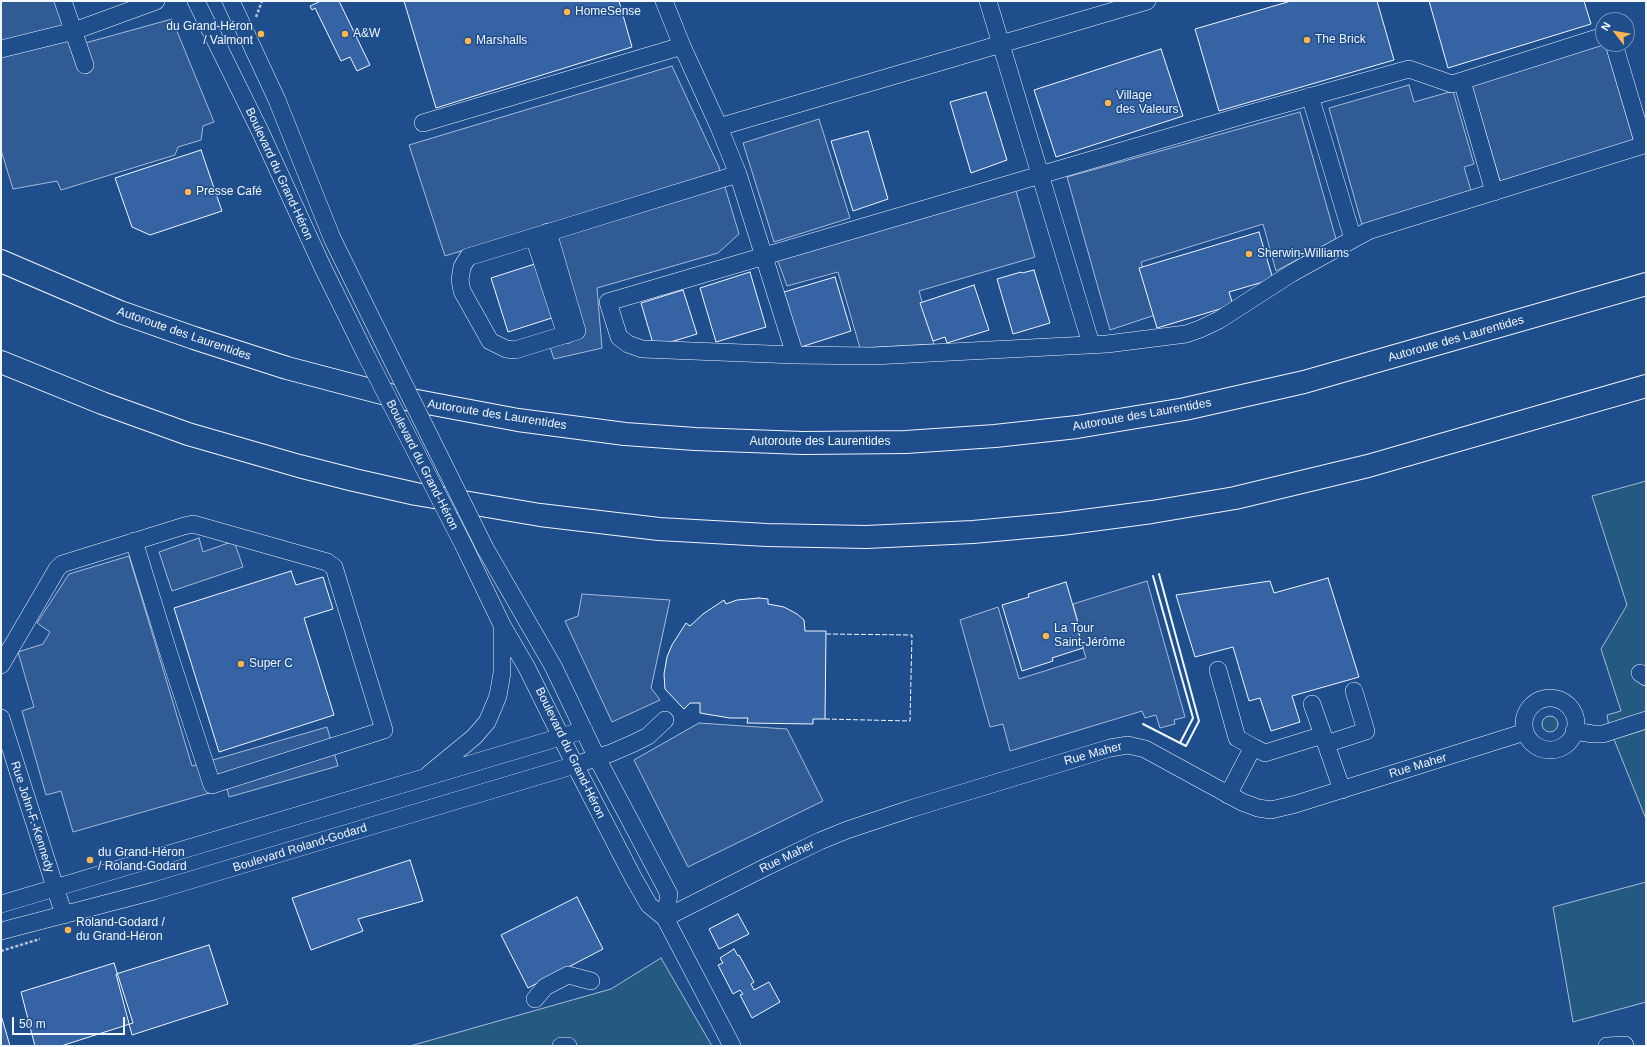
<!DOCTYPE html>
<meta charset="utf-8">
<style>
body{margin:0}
#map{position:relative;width:1647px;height:1047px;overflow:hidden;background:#1f4e8c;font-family:Arial,sans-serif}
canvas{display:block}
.frame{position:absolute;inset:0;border:2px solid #f2f6ff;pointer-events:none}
.north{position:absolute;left:1595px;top:12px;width:40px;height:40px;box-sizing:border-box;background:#1f4e8c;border:1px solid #7391ba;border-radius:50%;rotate:301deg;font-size:11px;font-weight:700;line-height:16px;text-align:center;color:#f2f6ff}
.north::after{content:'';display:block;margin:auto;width:14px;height:18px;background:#ffb74d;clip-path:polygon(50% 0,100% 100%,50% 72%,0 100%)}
.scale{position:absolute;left:12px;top:1017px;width:113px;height:18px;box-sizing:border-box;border:2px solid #f2f6ff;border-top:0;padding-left:5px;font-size:12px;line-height:14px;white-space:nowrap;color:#f2f6ff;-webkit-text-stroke:3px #1f4e8c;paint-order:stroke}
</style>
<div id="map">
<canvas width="1647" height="1047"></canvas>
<div class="frame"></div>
<div class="north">N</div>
<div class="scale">50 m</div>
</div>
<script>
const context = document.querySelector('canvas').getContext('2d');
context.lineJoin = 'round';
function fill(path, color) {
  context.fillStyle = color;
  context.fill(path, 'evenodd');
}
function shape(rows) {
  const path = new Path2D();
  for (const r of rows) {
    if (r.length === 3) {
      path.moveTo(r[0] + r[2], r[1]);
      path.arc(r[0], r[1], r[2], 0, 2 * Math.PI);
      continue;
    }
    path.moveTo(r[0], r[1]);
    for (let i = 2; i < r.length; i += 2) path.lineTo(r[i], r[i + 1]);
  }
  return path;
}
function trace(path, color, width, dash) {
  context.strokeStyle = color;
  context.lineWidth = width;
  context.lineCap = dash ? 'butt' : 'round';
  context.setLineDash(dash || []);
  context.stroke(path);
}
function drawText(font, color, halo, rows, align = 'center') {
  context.font = font + ' Arial,sans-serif';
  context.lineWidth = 3;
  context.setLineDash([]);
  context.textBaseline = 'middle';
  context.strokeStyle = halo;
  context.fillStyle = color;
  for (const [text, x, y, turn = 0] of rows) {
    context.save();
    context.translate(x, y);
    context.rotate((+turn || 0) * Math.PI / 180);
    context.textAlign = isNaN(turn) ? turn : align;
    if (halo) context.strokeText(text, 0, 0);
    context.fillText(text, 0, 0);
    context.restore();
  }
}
const green = shape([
 [1646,481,1646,819,1609,727,1607,715,1621,711,1601,649,1627,605,1592,496,1646,481],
 [1550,724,8],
 [1646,882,1646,1002,1573,1022,1553,907,1646,882],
 [661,958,712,1046,410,1046,611,989,661,958]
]);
fill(green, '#245a82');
trace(green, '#a8bbd7', 1);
const parking = shape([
 [1,1,64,1,78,45,172,19,214,122,203,126,201,140,178,147,175,155,61,190,57,181,13,189,1,150,1,1],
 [1605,44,1634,142,1500,181,1471,83,1605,44],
 [672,66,719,167,739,234,718,253,597,288,602,348,554,359,550,347,583,336,551,223,445,256,409,145,672,66],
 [1409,85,1414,102,1453,91,1474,164,1464,167,1472,194,1362,225,1329,108,1409,85],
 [1300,112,1336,239,1276,271,1263,224,1141,262,1155,315,1110,330,1067,177,1300,112],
 [819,119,850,218,774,242,743,143,819,119],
 [1014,184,1035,257,919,291,934,344,860,348,838,272,787,286,776,256,1014,184],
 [199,538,203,552,234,541,243,567,172,591,159,552,199,538],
 [129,556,192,766,327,727,338,766,229,797,227,788,73,832,61,791,46,795,22,711,34,707,18,652,43,644,50,632,37,623,69,574,129,556],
 [1147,581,1185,717,1174,720,1175,724,1160,728,1156,715,1145,718,1142,711,1010,751,1003,724,990,727,960,620,998,607,1019,679,1086,658,1076,624,1078,623,1073,604,1147,581],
 [582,594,670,600,651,688,660,700,612,722,565,621,578,616,582,594],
 [699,723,787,729,823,801,688,867,634,760,699,723]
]);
fill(parking, '#305b95');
trace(parking, '#a8bbd7', 1);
const building = shape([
 [321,1,339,1,370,65,357,71,350,57,341,61,315,8,312,10,310,6,321,1],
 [404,1,619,1,632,47,436,108,404,1],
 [1291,1,1377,1,1394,60,1219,111,1195,29,1291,1],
 [1429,1,1584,1,1591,24,1448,68,1429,1],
 [1161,49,1183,116,1056,157,1034,90,1161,49],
 [986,92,1007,160,971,173,950,102,986,92],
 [868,131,888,199,853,211,831,141,868,131],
 [201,150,222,211,150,235,132,227,115,178,201,150],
 [1259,232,1273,279,1229,292,1233,305,1157,328,1139,268,1259,232],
 [541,262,558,316,508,332,491,278,541,262],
 [1034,270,1050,323,1013,334,997,279,1021,272,1022,273,1034,270],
 [750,272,766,327,716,342,700,288,750,272],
 [835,277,851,331,801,347,784,292,835,277],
 [974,285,989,330,947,343,945,337,933,341,920,303,974,285],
 [683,290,697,334,654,347,641,303,683,290],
 [291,571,296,585,323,577,333,609,304,618,334,715,219,752,174,608,291,571],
 [1328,578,1359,677,1292,696,1300,722,1271,731,1260,698,1249,701,1233,647,1195,657,1176,595,1270,581,1274,593,1328,578],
 [1066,582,1078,623,1076,624,1083,648,1052,658,1053,661,1022,671,1002,605,1029,597,1028,594,1066,582],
 [759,598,768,599,768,604,784,607,797,614,804,620,805,631,826,631,825,719,813,719,813,724,747,723,748,718,730,718,700,713,700,703,690,703,684,709,665,689,664,674,667,657,672,645,686,623,690,626,703,614,724,600,726,604,737,600,759,598],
 [410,860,423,901,358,919,363,931,311,950,292,898,410,860],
 [577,897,603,949,528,988,501,935,577,897],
 [738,914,749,934,719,949,709,929,738,914],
 [209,945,228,1004,132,1035,116,974,209,945],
 [734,949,738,956,739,955,754,982,751,984,754,990,769,982,780,1002,752,1018,740,995,743,994,740,990,733,994,718,965,723,963,720,958,734,949],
 [114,963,133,1023,61,1046,35,1046,21,992,114,963],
 [1,1015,10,1046,1,1046,1,1015]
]);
fill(building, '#3563a3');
trace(building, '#f2f6ff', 1);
const minor = shape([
 [63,1,85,65],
 [196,1,261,133,323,268,366,355],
 [231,1,277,100,332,238,390,356],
 [664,1,682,46,719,127,738,174,795,355],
 [988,1,1091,344],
 [1603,36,1452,84,1409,69,1241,116,608,302,619,337,628,344,642,349,795,355,873,356,1107,344,1186,334,1200,329,1219,320,1292,273,1368,231,1644,145,1614,44],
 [1,49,74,31,156,1],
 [1462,81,1494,192],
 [1310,96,1353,239],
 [423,123,682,46],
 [719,127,1147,1],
 [548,232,577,331,515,350,506,349,490,341,462,291,460,280,462,267,468,257,553,231,738,174],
 [534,237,566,335],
 [464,546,502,625,527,668,575,765,634,879,649,905,665,918,732,1046],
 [485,548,553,666,597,758,669,894,665,918],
 [1,665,57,569,62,564,184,526,193,524,327,562,334,567,384,730,212,785,168,651,134,541],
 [1218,670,1237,738,1253,747],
 [1640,673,1646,677],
 [1550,724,26],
 [1312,704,1323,735],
 [1,718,64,915],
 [1574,731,1593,734,1603,734,1646,720],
 [1326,744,1366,731,1354,691],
 [429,774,474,737,487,722,491,713,498,696,502,673,502,626],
 [1228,795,1253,747,1265,753,1323,735,1342,790],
 [1,904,584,730],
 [665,918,764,868,820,841,847,830,910,809,1110,748,1128,745,1145,749,1242,802,1258,808,1271,810,1296,804,1525,732],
 [1,931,154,891,575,765,611,753,634,743,648,736,665,720],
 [535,999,545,987,568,975,591,981],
 [561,1046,568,1046],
 [1607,1046,1625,1045]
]);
const highway = shape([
 [1,261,120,312,194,338,287,368,401,398,518,420,625,434,695,439,803,443,906,442,995,436,1077,427,1185,409,1304,382,1646,284],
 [1,362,102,403,188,434,299,466,354,480,416,494,540,515,659,529,767,535,866,537,973,532,1061,524,1152,512,1235,498,1368,466,1646,386]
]);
trace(minor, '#f2f6ff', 18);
trace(highway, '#f2f6ff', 24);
trace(shape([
 [256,17,262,1],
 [1,951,40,939]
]), '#b3c4dc', 2.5, [3, 2]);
trace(minor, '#1f4e8c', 17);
trace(highway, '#1f4e8c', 22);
const minorBridge = shape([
 [366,355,464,546],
 [390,356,485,548]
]);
trace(minorBridge, '#f2f6ff', 18, []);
trace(minorBridge, '#1f4e8c', 17);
trace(shape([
 [825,719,910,721,912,635,826,634]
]), '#f2f6ff', 1, [5, 2]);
trace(shape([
 [1159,574,1199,721,1186,746,1180,743],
 [1143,724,1180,743,1193,718,1153,576]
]), '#f2f6ff', 2);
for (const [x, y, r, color] of [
 [567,12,4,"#ffb74d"],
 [261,34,4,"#ffb74d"],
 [345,34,4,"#ffb74d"],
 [1307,40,4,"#ffb74d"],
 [468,41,4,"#ffb74d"],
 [1108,103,4,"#ffb74d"],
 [188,192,4,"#ffb74d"],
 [1249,254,4,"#ffb74d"],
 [1046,636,4,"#ffb74d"],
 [241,664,4,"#ffb74d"],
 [90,860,4,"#ffb74d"],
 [68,930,4,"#ffb74d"]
]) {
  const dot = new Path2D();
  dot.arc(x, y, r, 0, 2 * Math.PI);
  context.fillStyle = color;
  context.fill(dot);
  trace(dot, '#1f4e8c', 1.5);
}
drawText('12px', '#f2f6ff', '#1f4e8c', [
 ["HomeSense",575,12],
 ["du Grand-Héron",253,27,"right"],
 ["/ Valmont",253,41,"right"],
 ["A&W",353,34],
 ["The Brick",1315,40],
 ["Marshalls",476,41],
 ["Village",1116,96],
 ["des Valeurs",1116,110],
 ["Presse Café",196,192],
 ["Sherwin-Williams",1257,254],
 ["La Tour",1054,629],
 ["Saint-Jérôme",1054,643],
 ["Super C",249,664],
 ["du Grand-Héron",98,853],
 ["/ Roland-Godard",98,867],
 ["Roland-Godard /",76,923],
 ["du Grand-Héron",76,937]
], 'left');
drawText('12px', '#f2f6ff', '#1f4e8c', [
 ["Boulevard du Grand-Héron",279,174,65],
 ["Autoroute des Laurentides",184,334,19],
 ["Autoroute des Laurentides",1456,339,-16],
 ["Autoroute des Laurentides",497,415,9],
 ["Autoroute des Laurentides",1142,415,-10],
 ["Autoroute des Laurentides",820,442],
 ["Boulevard du Grand-Héron",422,465,63],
 ["Boulevard du Grand-Héron",570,753,64],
 ["Rue Maher",1093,754,-15],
 ["Rue Maher",1418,766,-17],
 ["Rue John-F.-Kennedy",32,817,72],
 ["Boulevard Roland-Godard",300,848,-17],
 ["Rue Maher",787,857,-26]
]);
</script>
